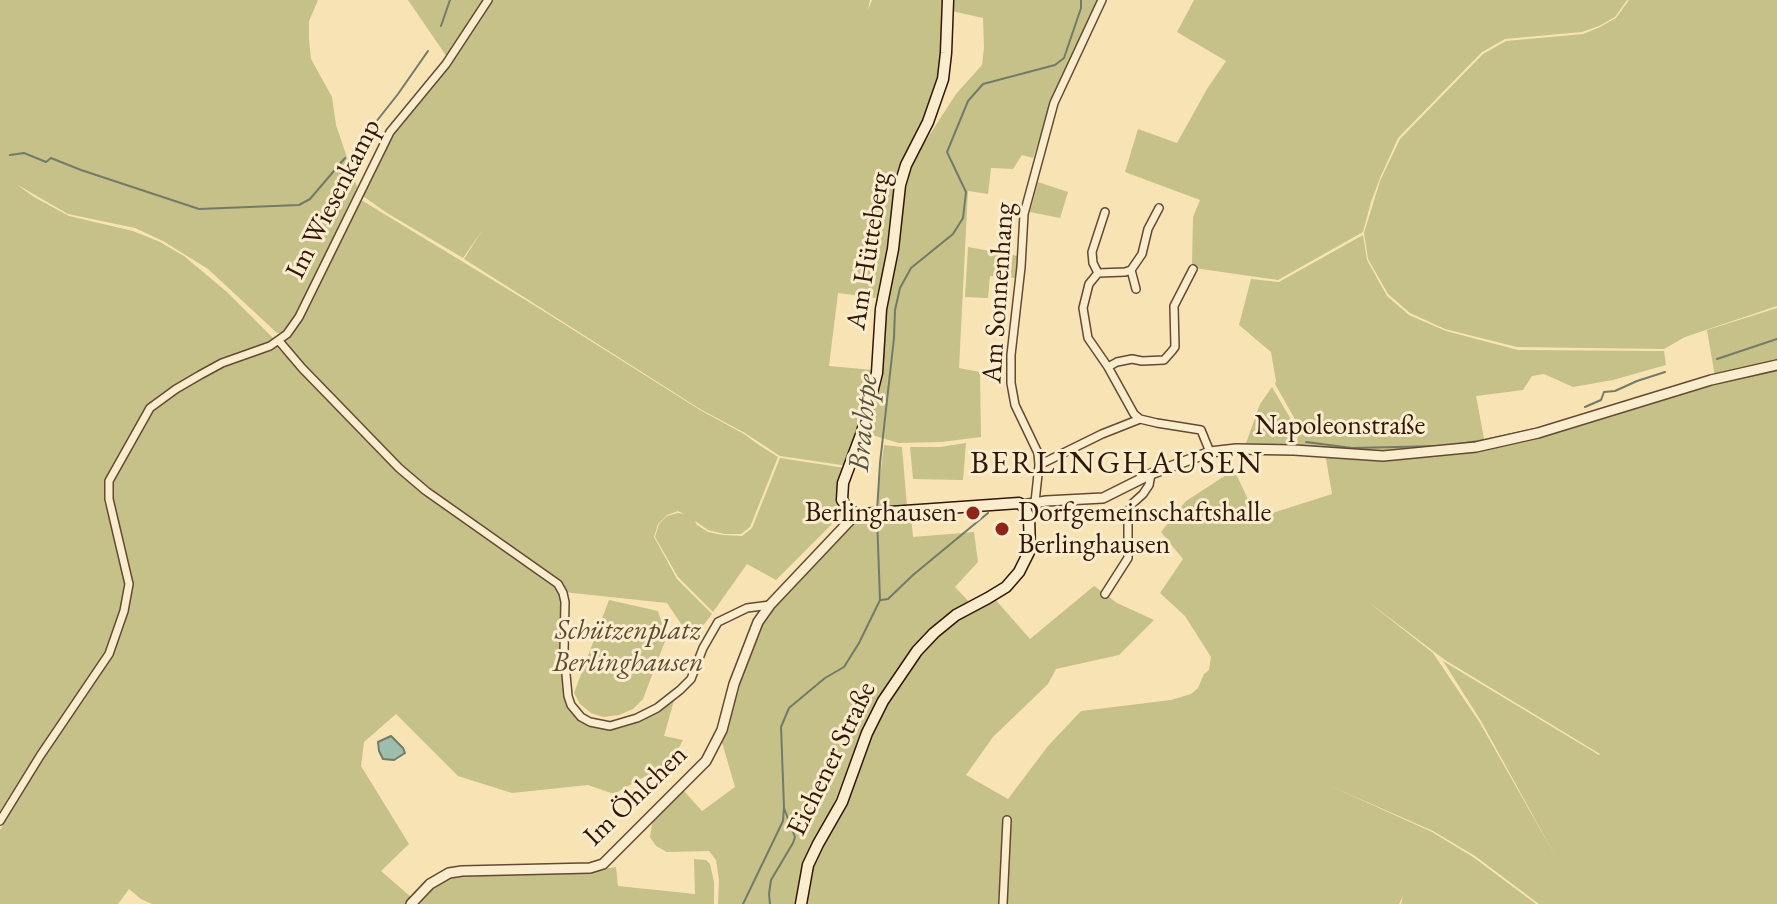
<!DOCTYPE html>
<meta charset="utf-8">
<style>
body{margin:0}
canvas{display:block;background:#f8e3b4}
</style>
<canvas width="1777" height="904"></canvas>
<script>
const context = document.querySelector('canvas').getContext('2d');
context.lineJoin = 'round';
function fill(path, color) {
  context.fillStyle = color;
  context.fill(path, 'evenodd');
}
function shape(rows) {
  const path = new Path2D();
  for (const r of rows) {
    path.moveTo(r[0], r[1]);
    for (let i = 2; i < r.length; i += 2) path.lineTo(r[i], r[i + 1]);
  }
  return path;
}
function trace(path, color, width, dash) {
  context.strokeStyle = color;
  context.lineWidth = width;
  context.lineCap = dash ? 'butt' : 'round';
  context.setLineDash(dash || []);
  context.stroke(path);
}
function drawText(font, color, halo, rows, align = 'center') {
  context.font = font + ' "EB Garamond",serif';
  context.lineWidth = 6;
  context.setLineDash([]);
  context.textBaseline = 'middle';
  context.strokeStyle = halo;
  context.fillStyle = color;
  for (const [text, x, y, turn = 0] of rows) {
    context.save();
    context.translate(x, y);
    context.rotate((+turn || 0) * Math.PI / 180);
    context.textAlign = isNaN(turn) ? turn : align;
    if (halo) context.strokeText(text, 0, 0);
    context.fillText(text, 0, 0);
    context.restore();
  }
}
fill(shape([
 [0,0,318,0,309,21,309,40,311,59,332,97,336,125,357,187,292,325,282,333,277,333,208,269,163,241,135,228,68,214,16,184,34,197,69,216,133,231,160,242,184,256,227,292,276,341,222,360,174,386,149,406,116,460,107,483,104,501,127,585,122,610,108,654,24,773,0,811],
 [408,0,484,0,447,57],
 [492,0,870,0,868,10,872,0,944,0,944,20,937,85,925,126,909,152,891,243,876,298,838,293,829,366,873,370,869,392,848,466,780,456,745,433,700,409,464,259,483,229,463,258,387,213,360,194,391,133,449,65],
 [952,0,1100,0,1052,101,1033,158,1022,155,1013,169,991,168,988,194,968,191,959,368,980,372,981,437,941,442,899,443,865,433,883,330,888,289,900,236,902,195,906,177,914,159,956,94,982,65,984,48,983,18,952,11],
 [1194,0,1627,0,1615,17,1599,26,1582,32,1505,39,1482,52,1398,138,1380,178,1371,202,1363,232,1278,280,1194,268,1192,265,1193,217,1200,200,1125,172,1138,129,1177,143,1207,89,1226,61,1177,32],
 [1629,0,1777,0,1777,306,1685,337,1664,349,1517,347,1445,329,1410,313,1388,294,1368,259,1364,233,1380,181,1400,139,1483,54,1506,41,1583,34,1600,27,1616,18],
 [1038,182,1068,192,1060,218,1030,212],
 [358,198,537,307,700,410,744,434,759,445,778,457,750,527,741,534,724,534,708,530,695,521,697,525,708,532,723,535,742,536,752,528,780,458,845,468,838,500,842,514,776,580,747,564,713,612,678,577,655,537,659,524,667,516,678,513,684,514,678,511,667,515,658,524,654,537,677,579,712,614,692,640,667,603,563,592,427,491,302,368,285,342,301,321],
 [1363,235,1367,260,1387,296,1409,315,1446,331,1518,350,1664,351,1666,365,1613,380,1573,387,1544,374,1532,376,1523,390,1476,396,1485,444,1382,454,1297,448,1298,431,1296,421,1275,384,1276,381,1271,352,1239,325,1251,279,1279,282],
 [968,247,1018,256,1017,278,990,276,988,298,965,297],
 [1777,308,1777,363,1715,377,1707,330],
 [276,346,398,469,556,586,561,594,568,705,577,719,586,725,610,729,675,697,664,736,683,740,672,761,614,794,588,785,512,793,458,776,396,714,364,742,361,766,409,844,381,871,411,897,430,891,454,876,584,872,616,867,618,886,695,894,694,859,706,860,710,864,714,882,714,904,152,904,141,899,129,889,118,904,0,904,0,830,41,758,110,655,126,613,130,598,131,585,111,500,112,485,121,463,156,408,180,389,225,366],
 [1777,368,1777,904,1539,904,1475,856,1433,831,1326,784,1432,832,1473,857,1536,904,1401,904,1403,896,1399,904,804,904,810,864,870,734,922,647,953,618,994,598,1030,639,1094,586,1117,603,1154,620,1119,655,1056,669,1048,684,993,737,966,775,1008,799,1048,746,1081,711,1171,700,1191,694,1198,688,1204,674,1209,670,1211,657,1185,616,1160,593,1183,559,1161,532,1186,501,1234,470,1257,518,1332,494,1325,453,1478,449,1703,385],
 [1362,597,1445,660,1600,754,1599,755,1443,661,1481,721,1557,859,1480,723,1433,653],
 [1272,387,1293,423,1295,432,1293,447,1245,446,1260,404],
 [966,443,963,480,913,479,910,447,940,447],
 [884,445,902,447,907,506,879,509,878,493],
 [911,515,913,537,974,532,978,562,955,587,972,605,952,613,888,686,863,728,831,811,805,863,796,904,718,904,719,880,716,860,709,851,667,852,656,846,650,837,653,819,683,790,702,811,735,787,721,739,761,624,773,607,857,518],
 [609,600,658,611,663,627,665,641,643,699,633,709,619,715,603,717,591,713,580,704,574,693]
]), '#c5c188');
const water = shape([
 [391,736,403,748,405,753,394,760,383,759,379,751,378,742,391,736]
]);
fill(water, '#9dbeac');
trace(water, '#727b6a', 2);
trace(shape([
 [441,26,450,0],
 [353,151,398,94,428,51],
 [10,155,24,153,46,162,51,158,81,170,199,209,299,205,310,199,345,158],
 [1717,359,1777,339],
 [1585,407,1601,400,1604,392,1615,391,1637,381,1665,372],
 [1306,442,1352,448,1440,446],
 [1451,445,1479,441,1539,428],
 [877,511,880,463,894,338,895,310,900,288,911,268,953,234,963,218,966,192,947,152,968,101,983,84,1055,65,1064,58,1081,8,1081,0],
 [881,600,888,599,913,575,988,513],
 [743,904,783,821,784,807,781,727,789,708,825,678,844,667,859,643,880,600,877,517],
 [770,904,769,894,771,880,793,843,795,837,784,808]
]), '#727b6a', 2);
const minor = shape([
 [1131,270,1136,289],
 [1098,273,1093,263,1092,252,1105,212],
 [279,341,302,368,399,468,426,491,558,584,563,593,565,602,564,652,568,696,571,705,581,717,590,722,610,726,637,718,657,708,680,690,691,679,703,648,718,622,747,608,770,605],
 [1108,367,1117,362,1132,359,1142,361,1164,360,1172,351,1175,347,1174,306,1193,269],
 [1140,419,1134,414,1108,367,1088,338,1083,308,1089,284,1098,273,1125,272,1131,270,1142,254,1148,229,1159,208],
 [1039,465,1102,434,1140,419,1157,423,1201,430,1210,452],
 [1035,502,1039,465,1038,453,1015,405,1011,383,1011,355,1021,267,1024,214,1054,103,1102,0],
 [1105,594,1128,558,1128,513,1132,504,1143,494,1149,485,1151,474],
 [0,821,40,756,109,654,124,611,129,584,109,499,109,481,150,408,176,389,200,375,222,363,270,346,287,334,299,317,390,132,446,64,488,0],
 [1003,904,1007,820]
]);
const tertiary = shape([
 [1023,505,1046,501,1103,498,1151,474,1210,452,1236,449,1294,450,1383,456,1476,447,1538,433,1711,380,1777,365],
 [411,904,430,884,449,873,462,871,590,868,603,864,706,761,722,730,734,684,758,622,770,605,856,514]
]);
const secondary = shape([
 [801,904,808,865,818,844,842,802,867,733,883,701,917,651,934,633,956,615,988,598,1006,587,1019,572,1030,550,1029,518,1025,508,1019,503,862,514,850,512,842,500,843,483,862,432,877,373,881,309,893,249,900,185,906,165,928,122,943,79,946,53,948,0]
]);
trace(minor, '#644933', 10);
trace(tertiary, '#644933', 12);
trace(secondary, '#321608', 13);
trace(minor, '#faedce', 7);
trace(tertiary, '#faedce', 9);
trace(secondary, '#faedce', 10);
for (const [x, y, r, color] of [
 [973,513,8,"#8f2418"],
 [1002,529,8,"#8f2418"]
]) {
  const dot = new Path2D();
  dot.arc(x, y, r, 0, 2 * Math.PI);
  context.fillStyle = color;
  context.fill(dot);
  trace(dot, '#faedce', 3);
}
drawText('28px', '#321608', '#faedce', [
 ["Im Wiesenkamp",334,199,-63],
 ["Am Hütteberg",869,251,-81],
 ["Am Sonnenhang",999,293,-86],
 ["Napoleonstraße",1340,426],
 ["Eichener Straße",832,759,-64],
 ["Im Öhlchen",636,796,-44]
]);
drawText('28px', '#321608', '#faedce', [
 ["Berlinghausen",957,513],
 ["Dorfgemeinschaftshalle",1018,513,"left"],
 ["Berlinghausen",1018,545,"left"]
], 'right');
drawText('italic 28px', '#5e492e', '#faedce', [
 ["Schützenplatz",628,631],
 ["Berlinghausen",628,663]
]);
drawText('italic 30px', '#575141', '#faedce', [
 ["Brachtpe",864,423,-85]
]);
context.letterSpacing = '2px';
drawText('32px', '#321608', '#faedce', [
 ["BERLINGHAUSEN",1117,464]
]);
context.letterSpacing = '0px';
</script>
